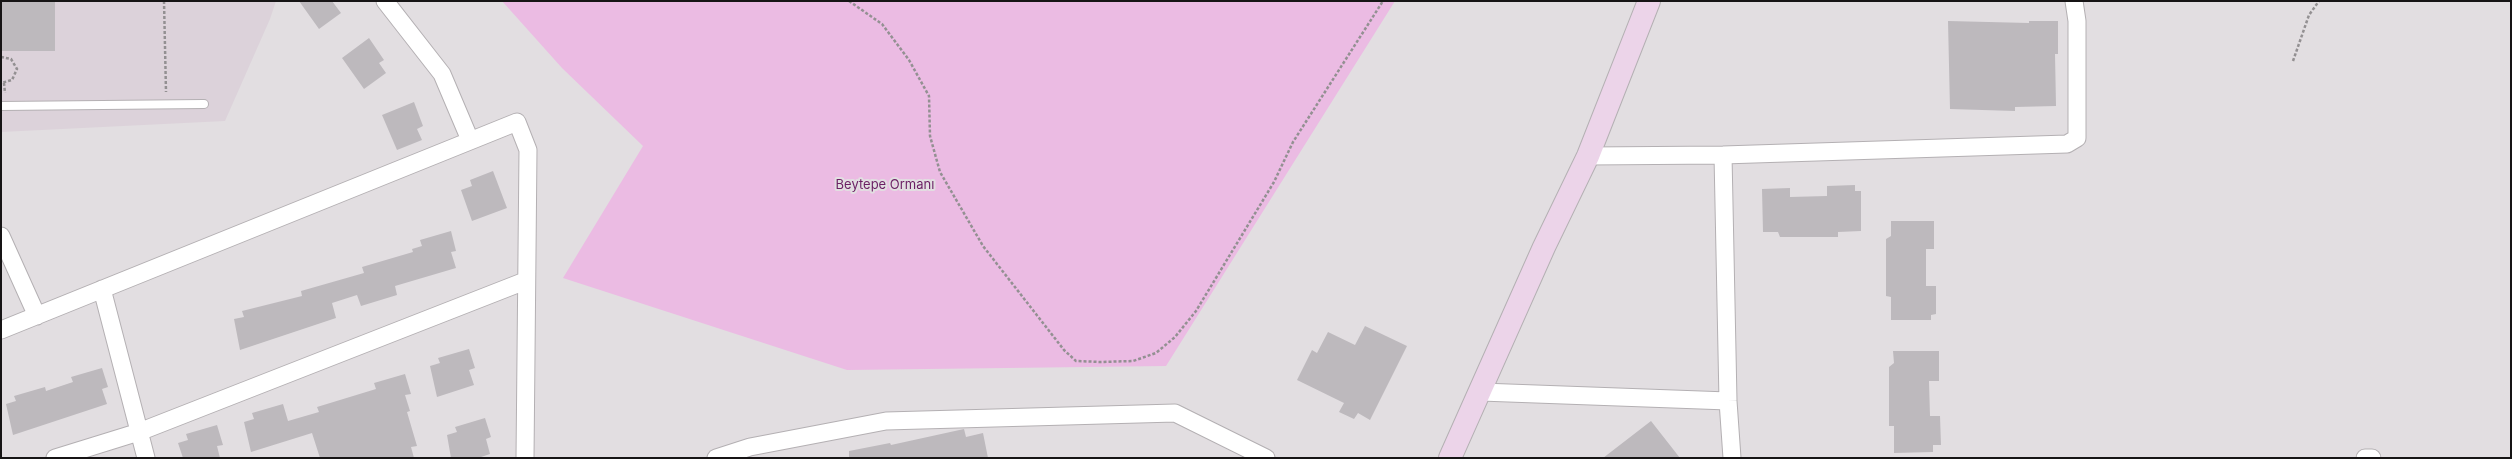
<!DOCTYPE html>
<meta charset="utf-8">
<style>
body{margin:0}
#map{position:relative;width:2512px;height:459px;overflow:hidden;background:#e2dee1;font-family:Inter,sans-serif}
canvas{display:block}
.frame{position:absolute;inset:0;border:2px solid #161415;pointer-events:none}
</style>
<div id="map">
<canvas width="2512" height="459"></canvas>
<div class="frame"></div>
</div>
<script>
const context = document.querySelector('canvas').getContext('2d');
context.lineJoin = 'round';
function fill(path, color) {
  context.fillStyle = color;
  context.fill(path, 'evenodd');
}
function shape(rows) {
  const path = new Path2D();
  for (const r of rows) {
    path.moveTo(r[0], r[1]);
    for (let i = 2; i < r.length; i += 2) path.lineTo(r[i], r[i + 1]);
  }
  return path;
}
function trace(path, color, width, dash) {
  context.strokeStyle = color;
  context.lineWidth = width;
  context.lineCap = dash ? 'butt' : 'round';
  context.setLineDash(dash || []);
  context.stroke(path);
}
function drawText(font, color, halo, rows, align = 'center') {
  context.font = font + ' Inter,sans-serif';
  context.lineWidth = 4;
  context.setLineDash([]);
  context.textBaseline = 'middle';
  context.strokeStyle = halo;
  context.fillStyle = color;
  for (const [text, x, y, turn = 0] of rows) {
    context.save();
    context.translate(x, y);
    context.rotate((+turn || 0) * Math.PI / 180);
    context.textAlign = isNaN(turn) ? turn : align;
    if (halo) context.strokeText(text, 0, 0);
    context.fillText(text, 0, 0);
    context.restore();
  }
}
fill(shape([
 [1,1,276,1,270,19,225,121,1,132]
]), '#dcd2da');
fill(shape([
 [502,1,1395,1,1166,366,847,370,563,278,643,146,562,68]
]), '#ebbbe3');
fill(shape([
 [1,1,55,1,55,51,1,51],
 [299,1,332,1,341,13,319,29],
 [1948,21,2029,23,2029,21,2058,21,2058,54,2055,54,2056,106,2015,107,2015,111,1950,109],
 [369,38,384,60,379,63,386,73,364,89,342,58],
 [414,102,423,126,417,129,422,140,397,150,382,115],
 [493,171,507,208,472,221,461,190,472,186,470,180],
 [1855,185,1855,191,1861,191,1861,231,1838,232,1838,237,1780,237,1778,232,1763,232,1762,189,1790,188,1790,197,1827,196,1827,186],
 [1891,221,1934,221,1934,249,1926,249,1926,286,1936,286,1936,314,1931,315,1931,320,1891,320,1891,297,1886,296,1886,239,1891,236],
 [451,231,456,251,451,252,456,268,395,286,397,295,361,306,357,295,332,303,336,318,240,350,234,319,244,317,242,311,302,296,301,291,364,273,362,267,413,252,412,249,422,246,420,240],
 [1365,326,1407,346,1370,420,1358,413,1354,419,1339,412,1344,403,1297,380,1312,350,1317,353,1328,332,1355,345],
 [469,349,475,368,469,370,474,385,437,397,430,366,440,363,438,358],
 [1893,351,1939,351,1939,381,1929,381,1930,416,1940,416,1941,445,1933,445,1933,452,1894,453,1894,426,1889,426,1889,367,1894,363],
 [102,368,108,387,102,389,107,404,13,435,6,404,16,401,14,396,45,387,46,391,73,382,71,377],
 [405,374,411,394,405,395,410,411,407,412,417,446,411,447,414,458,320,458,312,433,251,452,244,422,254,419,252,413,283,404,288,421,319,412,317,407,376,389,374,383],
 [485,418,491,437,486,439,490,454,478,458,451,458,447,435,457,432,455,427],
 [1651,421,1680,458,1603,458],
 [217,425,223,445,217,446,220,458,183,458,178,443,188,440,186,434],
 [964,429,966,437,983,433,988,458,849,458,849,451,890,443,891,445]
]), '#bdb9bd');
const lane = shape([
 [1,106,204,104]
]);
const street = shape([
 [385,1,442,74,470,140],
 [1723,155,1728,401,1732,458],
 [1588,156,1723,155,2067,144,2077,138,2077,21,2074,1],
 [1,236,37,316],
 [102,289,146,458],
 [1,330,517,122,528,150,525,458],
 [1481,392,1728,401],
 [55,458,139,432,525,281],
 [716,458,750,447,886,421,1175,413,1266,458],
 [2365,458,2372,458]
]);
const secondary = shape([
 [1450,458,1544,247,1588,156,1649,1]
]);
trace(lane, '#b4b0b3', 10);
trace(street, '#b4b0b3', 19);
trace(secondary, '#b4b0b3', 24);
trace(shape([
 [164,1,166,92],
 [849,1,882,24,909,60,929,96,930,136,940,172,983,246,1064,350,1076,361,1101,362,1133,361,1156,353,1175,337,1196,311,1274,182,1293,142,1383,1],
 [1,57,11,59,17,69,12,80,1,83],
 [2293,61,2309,15,2319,1],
 [4,83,5,93]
]), '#939092', 2.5, [3, 2]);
trace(lane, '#fff', 8);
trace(street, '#fff', 17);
trace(secondary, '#ecd4e9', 22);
drawText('13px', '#6b1f64', '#e2dee1', [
 ["Beytepe Ormanı",885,185]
]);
</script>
